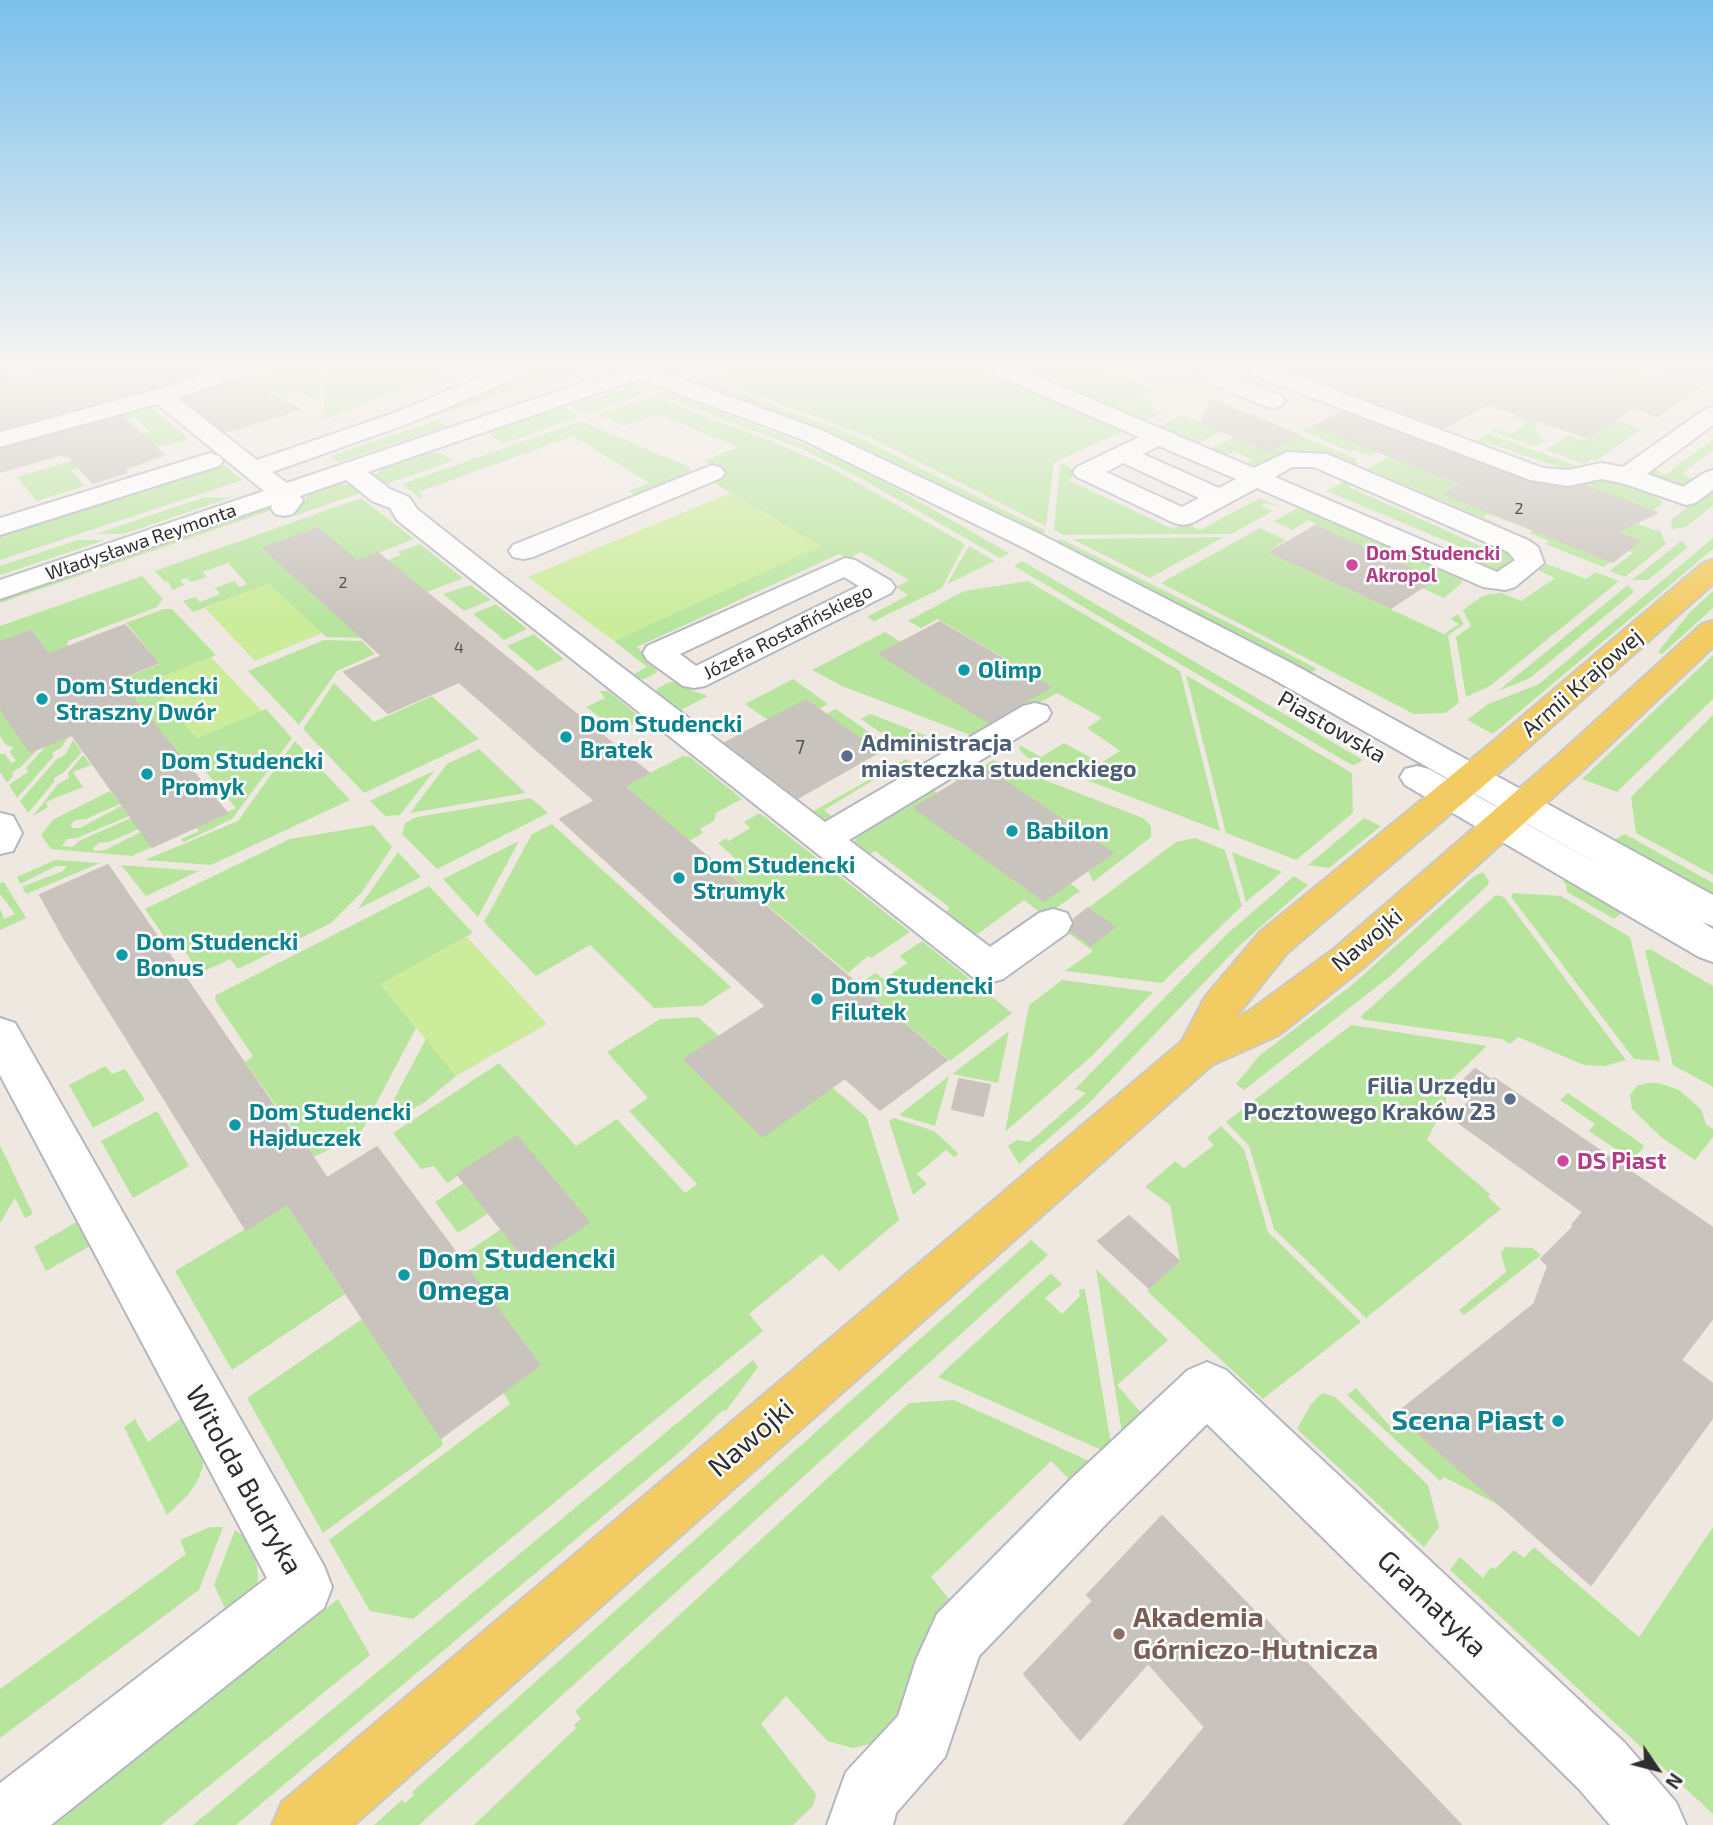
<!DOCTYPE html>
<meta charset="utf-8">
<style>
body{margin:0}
#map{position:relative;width:1713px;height:1825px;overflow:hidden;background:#efe8e1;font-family:"Exo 2",sans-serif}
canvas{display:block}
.north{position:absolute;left:1622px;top:1734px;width:70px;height:70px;-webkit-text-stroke:5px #fff;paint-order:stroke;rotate:125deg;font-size:19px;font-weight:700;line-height:28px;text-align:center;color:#2e2e2e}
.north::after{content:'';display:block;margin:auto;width:24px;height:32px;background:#2e2e2e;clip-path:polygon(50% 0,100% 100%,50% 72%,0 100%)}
</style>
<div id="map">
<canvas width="1713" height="1825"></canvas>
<div class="north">N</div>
</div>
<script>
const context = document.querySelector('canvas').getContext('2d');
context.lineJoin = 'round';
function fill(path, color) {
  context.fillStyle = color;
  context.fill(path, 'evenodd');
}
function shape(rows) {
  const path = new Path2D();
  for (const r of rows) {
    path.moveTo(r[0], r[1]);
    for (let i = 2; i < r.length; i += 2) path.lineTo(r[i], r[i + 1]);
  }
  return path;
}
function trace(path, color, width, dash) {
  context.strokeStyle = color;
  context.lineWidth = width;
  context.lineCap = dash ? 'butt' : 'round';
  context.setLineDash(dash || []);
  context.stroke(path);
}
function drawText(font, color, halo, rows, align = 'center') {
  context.font = font + ' "Exo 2",sans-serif';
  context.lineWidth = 5;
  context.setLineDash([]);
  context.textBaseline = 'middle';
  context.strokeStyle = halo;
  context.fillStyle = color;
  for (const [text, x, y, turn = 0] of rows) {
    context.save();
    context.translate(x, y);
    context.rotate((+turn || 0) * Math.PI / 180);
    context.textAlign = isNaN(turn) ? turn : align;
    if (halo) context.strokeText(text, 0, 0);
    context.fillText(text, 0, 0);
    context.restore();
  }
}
fill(shape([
 [279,365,323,365,319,403,300,391,282,396,273,390,220,407,204,393],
 [328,365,442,365,439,374,323,420],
 [571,365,579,368,327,452,502,381,510,384,521,383,533,374,527,371,539,366],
 [739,365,980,365,1128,429,1054,463,1046,526,871,438,707,376],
 [1005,365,1095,365,1156,390,1140,397,1157,404,1151,407,1163,413,1141,423],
 [1589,365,1643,365,1640,367,1645,374,1654,377,1641,386,1615,373],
 [702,378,856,436,1046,531,1039,535,835,434,690,380],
 [628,387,645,393,586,415,570,406],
 [665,390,833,456,890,485,1009,553,1000,558,864,480,802,449,657,394],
 [653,396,776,443,828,466,965,544,942,588,874,621,867,617,908,595,896,587,909,580,861,552,848,559,839,554,637,647,659,666,656,673,644,679,635,679,630,676,647,667,614,641,820,546,709,480,725,473,704,461,738,447,658,414,625,426,597,415],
 [1550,396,1553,412,1535,424,1543,442,1536,447,1491,431,1495,428,1510,434,1527,424,1512,418],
 [147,404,189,439,71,470,85,486,37,501,17,477,77,459,60,456,86,448,61,428,81,421,106,444,149,431,135,417,121,421,107,413],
 [563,407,578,417,503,444,491,436,493,431],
 [1347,407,1526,475,1601,476,1653,494,1663,503,1652,511,1604,493,1588,505,1657,531,1659,529,1666,544,1625,577,1609,571,1633,553,1628,550,1639,541,1471,476,1487,467,1340,410],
 [1183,415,1223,431,1195,445,1155,428],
 [438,420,447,426,338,462,330,456],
 [1616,420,1642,429,1596,461,1591,460,1584,464,1545,450,1568,435,1584,441],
 [581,421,689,467,692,473,640,496,635,495,629,491,649,483,573,436,418,492,423,497,420,498,402,484],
 [1312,425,1314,426,1379,452,1371,456,1354,450,1350,452,1301,430],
 [1487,433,1580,467,1573,472,1488,443,1479,448,1473,443],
 [1299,435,1356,459,1358,463,1351,468,1323,457,1298,452,1254,468,1241,466,1253,460,1234,451,1221,458,1206,451,1235,437,1269,451],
 [1713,439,1713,450,1683,473,1696,483,1678,487,1646,474,1651,467,1665,475],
 [427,453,441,453,453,461,383,485,374,477,385,467],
 [1389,457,1457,484,1443,494,1519,525,1488,514,1484,517,1506,528,1367,469],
 [220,462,243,480,0,560,0,531],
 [1063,464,1079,474,1068,480,1173,529,1185,523,1200,530,1260,498,1281,507,1266,503,1261,506,1273,511,1231,534,1064,535,1054,530,1060,465],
 [1351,478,1358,481,1349,487,1485,548,1475,553,1327,491],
 [335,484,354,485,364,492,293,516,309,494],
 [1713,486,1713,505,1686,527,1672,529,1671,520],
 [205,497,230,498,123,534,96,534],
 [361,498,414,539,357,561,318,528,264,548,366,638,326,637,269,584,193,612,183,601,195,597,200,602,220,594,215,588,234,581,240,587,247,584,228,563,203,572,207,577,191,582,187,578,180,580,184,585,172,590,168,581,165,582,155,571],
 [279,504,275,509,0,603,0,599],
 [1303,505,1458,575,1462,583,1444,598,1422,588,1434,579,1315,526,1316,524,1309,520,1292,530,1274,521],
 [1260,528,1286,540,1268,552,1444,634,1459,624,1451,619,1458,614,1464,624,1448,635,1459,703,1445,713,1414,714,1161,583],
 [1534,530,1612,561,1603,567,1545,544,1549,541,1529,533],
 [1224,537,1150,578,1072,539],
 [1713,538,1713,549,1493,734,1467,720,1488,704,1539,684],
 [1061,539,1251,634,1317,669,1310,673,1054,542],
 [78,540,105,540,0,575,0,566],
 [1681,541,1688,547,1648,580,1632,580],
 [420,544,463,578,409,599,382,562,401,555,398,552],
 [969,546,995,561,947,584],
 [1505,546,1520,557,1497,572,1474,566],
 [1022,561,1363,760,1354,765,1350,764,1014,566],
 [1547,564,1586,579,1595,572,1619,581,1490,686,1466,697,1456,637,1471,626,1463,610,1481,597,1490,594,1502,593,1521,601,1555,578,1538,570],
 [142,576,163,599,157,607,68,641,63,668,61,668,32,631,0,642,0,626],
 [1028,581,1180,671,1220,831,1026,757,1020,750,1019,745,1041,757,1064,743,1101,763,1120,751,1087,728,1102,718,1057,693,1032,707,1024,703,1051,686,938,619,921,628,908,621,964,591],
 [471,585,491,600,464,611,443,594],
 [1628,585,1634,592,1530,678,1498,691],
 [1713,591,1713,608,1662,654,1658,652,1690,612],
 [494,605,497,605,527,629,504,640,473,614],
 [164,609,172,609,216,655,149,682,197,738,266,709,292,738,232,819,184,842,181,839,199,831,196,827,236,808,193,757,184,760,140,706,108,719,110,683,160,664,126,623],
 [885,632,901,642,880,654,989,723,1014,708,1022,713,978,738,842,686,812,670],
 [534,634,539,639,564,659,537,671,507,646],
 [324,640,362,641,375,654,337,671,299,725,248,671],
 [1713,655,1713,699,1617,792,1582,779],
 [1186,675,1352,773,1353,813,1296,860,1226,833],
 [793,679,828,704,819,709,806,700,768,720,745,704],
 [679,681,693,691,708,696,677,712,655,694,657,689,667,683],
 [334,683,374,722,432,696,479,739,364,793,303,729],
 [603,691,608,691,643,719,618,731,586,707,605,698,600,692],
 [0,709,39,748,21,767,12,772,13,776,7,783,0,772,0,754,5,754,11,763,16,761,10,752,13,747,6,745,0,736],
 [835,709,836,709,890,747,880,752,826,714],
 [870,714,925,735,926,735,903,748,861,719],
 [1713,715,1713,875,1636,833,1631,797],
 [69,736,61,748,53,752,53,757,17,798,9,785,28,772,26,768,47,745],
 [73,740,82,752,63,773,54,778,54,782,28,813,20,801,57,759,65,755],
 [295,741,350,800,211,865,145,860,238,821],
 [479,749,526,793,410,813,447,764],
 [83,755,91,765,73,772,83,787,46,802,48,807,33,816,58,784,69,778,68,773],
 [683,756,690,757,742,799,716,813,714,821,700,829,703,833,689,841,624,786],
 [906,759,922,770,907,780,899,774,893,778,885,773,824,810,836,820,820,818,810,813],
 [993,760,1143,818,1151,826,1151,837,1093,882,1088,870,982,767],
 [434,771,400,815,385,816,370,801],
 [927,786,1070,883,1080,891,1045,916,1024,900,978,934,968,933,942,915,950,908,875,851,866,856,855,845,855,836],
 [110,791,120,804,86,819,76,820,71,824,72,828,80,828,121,806,129,816,77,838,67,839,62,846,72,847,79,841,131,818,139,829,109,842,99,843,93,848,94,851,105,850,141,832,152,847,132,856,51,849,41,835,54,819],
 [531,798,548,813,437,869,402,834,405,823,417,817],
 [758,814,761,814,910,932,871,958,868,956,848,973,723,868,737,860,718,843,726,838,729,841,750,828,744,822],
 [1364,818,1381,826,1329,868,1308,865],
 [552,824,731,987,702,1006,654,1008,590,945,536,976,484,922,532,834],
 [373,825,392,847,362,892,331,923,238,969,230,959,200,973,181,946,173,949,145,909,290,839],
 [1625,834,1713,883,1713,896,1614,840],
 [1195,838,1225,850,1242,906,1162,983,1065,971,1093,951,1061,928,1064,927,1091,945,1115,927,1088,908,1176,842],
 [519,841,478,917,443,879],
 [398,852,421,877,358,909],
 [1232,852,1282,872,1246,902],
 [55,860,100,863,26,894,22,887,63,871,67,866,56,866,20,884,17,877],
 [121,865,199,871,146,896],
 [1483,872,1489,881,1488,885,1388,978,1244,1090,1236,1084,1259,1056,1352,985,1473,877],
 [1294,876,1308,885,1239,946,1087,1105,1019,1164,1008,1146,1017,1140,1029,1142,1086,1093,1075,1089,1227,934],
 [1564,879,1573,882,1624,911,1614,919,1567,892,1566,884,1563,882],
 [4,882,26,918,0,930,0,908,4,919,15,914,0,894,0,883],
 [429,886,473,933,381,984,416,1028,359,1136,313,1157,245,1062,253,1056,215,1000,216,995],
 [1513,893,1561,896,1630,937,1660,1061,1634,1059,1511,897],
 [1496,895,1504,897,1626,1060,1605,1066,1584,1065,1518,1037,1510,1044,1502,1039,1365,1020,1360,1017],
 [922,941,1012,1013,950,1061,860,984,875,973,884,979,907,963,900,956],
 [1650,949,1713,986,1713,1087,1673,1065,1645,951],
 [1062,980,1153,992,1092,1056,1005,1132,1029,1005],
 [698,1017,719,1036,685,1058,763,1137,813,1101,815,1072,867,1118,899,1220,839,1271,822,1254,749,1314,763,1331,413,1619,370,1611,329,1540,510,1404,503,1392,540,1365,460,1257,504,1227,513,1244,529,1263,589,1222,517,1136,457,1173,459,1175,447,1183,434,1166,421,1169,393,1133,499,1063,576,1146,617,1119,685,1193,697,1184,629,1111,648,1098,607,1052,660,1019],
 [1351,1025,1487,1046,1446,1085,1446,1102,1427,1140,1490,1194,1488,1197,1501,1209,1366,1318,1274,1229,1249,1146,1226,1122],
 [1009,1031,998,1083,952,1074],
 [426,1039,456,1076,425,1102,387,1124,383,1120],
 [105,1066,112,1074,125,1069,145,1100,93,1128,69,1085],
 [949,1076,935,1126,899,1115],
 [1646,1083,1659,1083,1679,1090,1701,1109,1706,1124,1713,1129,1713,1137,1695,1160,1662,1138,1632,1109,1630,1095,1637,1086],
 [1568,1093,1642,1144,1644,1147,1632,1160,1589,1131,1595,1124,1560,1100],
 [157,1111,189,1166,133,1198,101,1141],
 [894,1118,934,1131,959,1154,954,1157,946,1150,917,1174,927,1184,913,1195,889,1121],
 [1221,1126,1244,1149,1268,1232,1361,1322,1263,1399,1147,1291,1180,1261,1170,1205,1145,1187,1175,1161,1184,1168,1214,1145,1207,1138],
 [0,1145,33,1214,25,1218,15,1198,0,1223],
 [468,1180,492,1211,458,1233,435,1202],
 [287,1204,345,1294,232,1370,175,1271],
 [78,1221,92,1245,46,1271,34,1247],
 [1031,1240,1048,1255,419,1825,374,1825,402,1800,405,1803,414,1795,412,1792],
 [1505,1247,1532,1248,1541,1255,1464,1315,1459,1310,1506,1272,1501,1253],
 [1096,1269,1168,1340,1117,1385,1145,1417,1123,1440],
 [1051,1273,1062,1284,1045,1298,1062,1314,1080,1296,1079,1289,1085,1289,1112,1450,1108,1453,938,1377],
 [362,1319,441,1438,443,1445,323,1533,247,1398],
 [753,1360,758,1367,726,1411,723,1410,683,1449,236,1825,193,1825],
 [1356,1388,1397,1434,1410,1426,1503,1507,1444,1477,1440,1481,1347,1395],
 [1322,1393,1335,1397,1428,1485,1439,1527,1424,1547,1297,1429,1311,1404],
 [954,1400,1098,1465,1075,1485,1051,1461,931,1577,954,1605,913,1701,874,1743,853,1748,827,1741,786,1696,761,1724,816,1794,813,1806,793,1825,474,1825,576,1728,574,1725,581,1719,575,1711,909,1403],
 [183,1417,202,1452,203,1467,197,1482,188,1495,167,1515,124,1427,135,1419,148,1442],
 [210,1527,223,1527,199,1590,0,1738,0,1689,186,1554,180,1540],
 [1713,1527,1713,1814,1450,1570,1460,1557,1483,1578,1491,1567,1495,1569,1514,1550,1524,1558,1534,1547,1639,1637],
 [235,1530,247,1539,256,1556,258,1576,257,1585,253,1593,229,1616,214,1585],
 [338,1599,370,1655,161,1825,52,1825]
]), '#b8e59e');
fill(shape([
 [730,493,821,546,614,641,528,577],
 [269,584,322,633,255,661,205,608],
 [211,657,262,711,197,738,148,682],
 [467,937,547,1024,456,1076,380,984]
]), '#cbec9a');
const building = shape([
 [48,365,218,365,218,366,172,382,0,429,0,376,48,365],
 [1286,365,1589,365,1646,383,1672,365,1713,365,1713,378,1658,416,1633,408,1589,438,1488,404,1445,428,1285,368,1286,365],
 [240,379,300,409,226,432,183,399,240,379],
 [1210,399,1299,435,1269,451,1201,422,1210,399],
 [1342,412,1529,482,1568,489,1583,485,1657,513,1616,532,1639,541,1613,562,1444,494,1460,484,1314,426,1342,412],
 [122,416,164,455,124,469,127,472,93,483,66,453,0,472,0,449,122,416],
 [1315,526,1435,579,1391,608,1270,552,1315,526],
 [318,528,357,561,378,553,649,773,624,786,947,1060,880,1110,845,1078,763,1137,684,1059,766,1006,560,819,595,801,459,682,388,713,344,672,382,656,263,548,318,528],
 [940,622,1051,687,989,723,879,654,940,622],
 [125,625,158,663,117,679,227,813,152,847,72,735,30,752,0,709,0,642,31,631,49,654,125,625],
 [806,700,879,752,798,798,725,743,806,700],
 [979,764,1113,853,1044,901,914,808,958,781,955,779,979,764],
 [108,865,294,1135,297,1133,327,1178,377,1147,540,1365,441,1438,287,1204,246,1230,65,940,40,895,108,865],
 [1088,908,1115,927,1091,945,1071,931,1073,920,1088,908],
 [1475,1069,1492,1080,1494,1078,1713,1228,1713,1318,1681,1360,1713,1384,1713,1417,1591,1585,1396,1414,1534,1304,1548,1266,1541,1259,1574,1226,1572,1225,1583,1212,1452,1118,1471,1100,1454,1089,1475,1069],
 [959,1079,990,1085,983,1116,952,1109,959,1079],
 [517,1136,589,1222,529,1264,457,1174,517,1136],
 [1129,1216,1179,1261,1149,1288,1098,1241,1129,1216],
 [1162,1516,1265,1622,1266,1620,1461,1825,1124,1825,1205,1727,1148,1663,1080,1740,1024,1674,1093,1601,1087,1595,1162,1516]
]);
fill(building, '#c8c3bc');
trace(building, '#cbc4ba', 2);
const minor = shape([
 [230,365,262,365,259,370,178,398,257,460,394,413,504,367,503,365,527,365,530,369,527,374,410,423,272,472,287,483,617,371,611,365,664,365,660,371,821,430,1040,534,1293,664,1713,895,1713,926,1702,922,1713,929,1713,962,1699,957,1405,785,1400,777,1405,769,1417,766,1429,769,1612,872,1271,678,1020,546,803,440,639,379,368,472,390,489,409,497,417,509,488,565,825,822,1023,706,1035,703,1047,706,1051,713,1047,720,849,840,990,947,1039,913,1053,909,1067,913,1072,923,1067,933,1003,979,989,983,975,979,397,520,390,508,372,501,346,480,300,496,303,501,293,514,284,516,275,514,271,508,272,505,0,599,0,580,264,491,157,404,0,447,0,432,173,385,230,365],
 [981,365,1011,365,1254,468,1287,452,1327,454,1528,540,1538,547,1544,563,1515,587,1505,590,1483,587,1257,488,1192,523,1183,525,1174,523,1077,477,1073,472,1077,467,1139,437,984,370,981,365],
 [1159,446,1236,479,1219,488,1143,454,1159,446],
 [1123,463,1199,498,1182,507,1106,472,1123,463],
 [1292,467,1314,467,1508,552,1515,560,1497,572,1275,477,1292,467],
 [1191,365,1226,366,1233,377,1281,396,1285,401,1281,406,1273,408,1265,406,1217,387,1210,376,1194,370,1191,365],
 [1236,365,1268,365,1543,468,1568,470,1601,463,1623,467,1705,409,1713,407,1713,425,1647,474,1683,487,1704,473,1713,470,1713,490,1695,503,1686,505,1622,483,1601,479,1568,486,1530,480,1239,370,1236,365],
 [210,453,219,456,223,461,219,466,0,535,0,518,210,453],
 [712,465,721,468,725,473,721,478,533,557,523,559,513,557,509,551,513,545,712,465],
 [845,558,855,560,891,581,895,587,891,593,705,686,694,688,683,686,647,660,643,653,647,646,845,558],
 [844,577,859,586,696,666,680,654,844,577],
 [0,813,13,816,22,833,13,851,0,854,0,813],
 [0,1018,15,1023,324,1566,332,1587,324,1608,51,1825,0,1825,0,1783,267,1578,0,1075,0,1018],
 [1207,1362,1226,1370,1624,1742,1676,1802,1686,1825,1610,1825,1578,1788,1207,1424,1111,1519,979,1656,945,1757,896,1813,893,1825,827,1825,846,1772,898,1716,916,1660,937,1614,1071,1479,1188,1370,1207,1362]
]);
const major = shape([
 [1713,560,1713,584,1515,759,1287,953,1236,1017,1249,1011,1335,948,1557,756,1702,624,1713,621,1713,647,1581,772,1363,968,1279,1035,1212,1065,354,1825,272,1825,282,1802,1182,1041,1205,997,1259,933,1491,743,1703,563,1713,560]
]);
trace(minor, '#b4b7c1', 4);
trace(major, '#c9c9c9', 4);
fill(minor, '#fff');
fill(major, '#f2cc63');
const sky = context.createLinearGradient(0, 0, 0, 621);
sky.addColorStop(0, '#7ac0eb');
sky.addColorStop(0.59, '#f8f5f2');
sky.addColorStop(1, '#f8f5f200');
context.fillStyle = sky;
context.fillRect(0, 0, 1713, 621);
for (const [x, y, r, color] of [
 [1352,565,7,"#d1479c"],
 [964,670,7,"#0f9aa8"],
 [42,699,7,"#0f9aa8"],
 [566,737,7,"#0f9aa8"],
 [847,756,7,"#5c6f8a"],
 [147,774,7,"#0f9aa8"],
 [1012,831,7,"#0f9aa8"],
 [679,878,7,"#0f9aa8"],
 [122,955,7,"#0f9aa8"],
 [817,999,7,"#0f9aa8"],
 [1510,1099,7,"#5c6f8a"],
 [235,1125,7,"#0f9aa8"],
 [1563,1161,7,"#d1479c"],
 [404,1275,7,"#0f9aa8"],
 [1558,1421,7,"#0f9aa8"],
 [1119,1634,7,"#8d6e63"]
]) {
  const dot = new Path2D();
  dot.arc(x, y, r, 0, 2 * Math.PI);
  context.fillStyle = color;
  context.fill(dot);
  trace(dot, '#fff', 2.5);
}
drawText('16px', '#545352', null, [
 ["2",1519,509],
 ["2",343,583],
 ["4",459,648]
]);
drawText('19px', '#2e2e2e', '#fff', [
 ["Władysława Reymonta",141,542,-19],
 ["Józefa Rostafińskiego",788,632,-27]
]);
drawText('bold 19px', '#b23c85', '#fff', [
 ["Dom Studencki",1366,554],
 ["Akropol",1366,576]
], 'left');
drawText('19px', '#545352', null, [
 ["7",800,748]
]);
drawText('bold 23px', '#0d838f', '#fff', [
 ["Olimp",978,670],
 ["Dom Studencki",56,686],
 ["Straszny Dwór",56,712],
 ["Dom Studencki",580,724],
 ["Bratek",580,750],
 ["Dom Studencki",161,761],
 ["Promyk",161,787],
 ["Babilon",1026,831],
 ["Dom Studencki",693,865],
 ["Strumyk",693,891],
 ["Dom Studencki",136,942],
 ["Bonus",136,968],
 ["Dom Studencki",831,986],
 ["Filutek",831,1012],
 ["Dom Studencki",249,1112],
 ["Hajduczek",249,1138]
], 'left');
drawText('23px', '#2e2e2e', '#fff', [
 ["Armii Krajowej",1582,683,-41],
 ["Piastowska",1332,727,30],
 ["Nawojki",1367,940,-40]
]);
drawText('bold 23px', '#4e5e75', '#fff', [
 ["Administracja",861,743],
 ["miasteczka studenckiego",861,769],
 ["Filia Urzędu",1496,1086,"right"],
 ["Pocztowego Kraków 23",1496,1112,"right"]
], 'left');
drawText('bold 23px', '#b23c85', '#fff', [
 ["DS Piast",1577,1161]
], 'left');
drawText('bold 28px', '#0d838f', '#fff', [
 ["Dom Studencki",418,1259],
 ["Omega",418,1291],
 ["Scena Piast",1544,1421,"right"]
], 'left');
drawText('28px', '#2e2e2e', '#fff', [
 ["Nawojki",751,1438,-41],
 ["Witolda Budryka",244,1480,61],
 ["Gramatyka",1432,1604,44]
]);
drawText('bold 28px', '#785e54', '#fff', [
 ["Akademia",1133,1618],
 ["Górniczo-Hutnicza",1133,1650]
], 'left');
</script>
